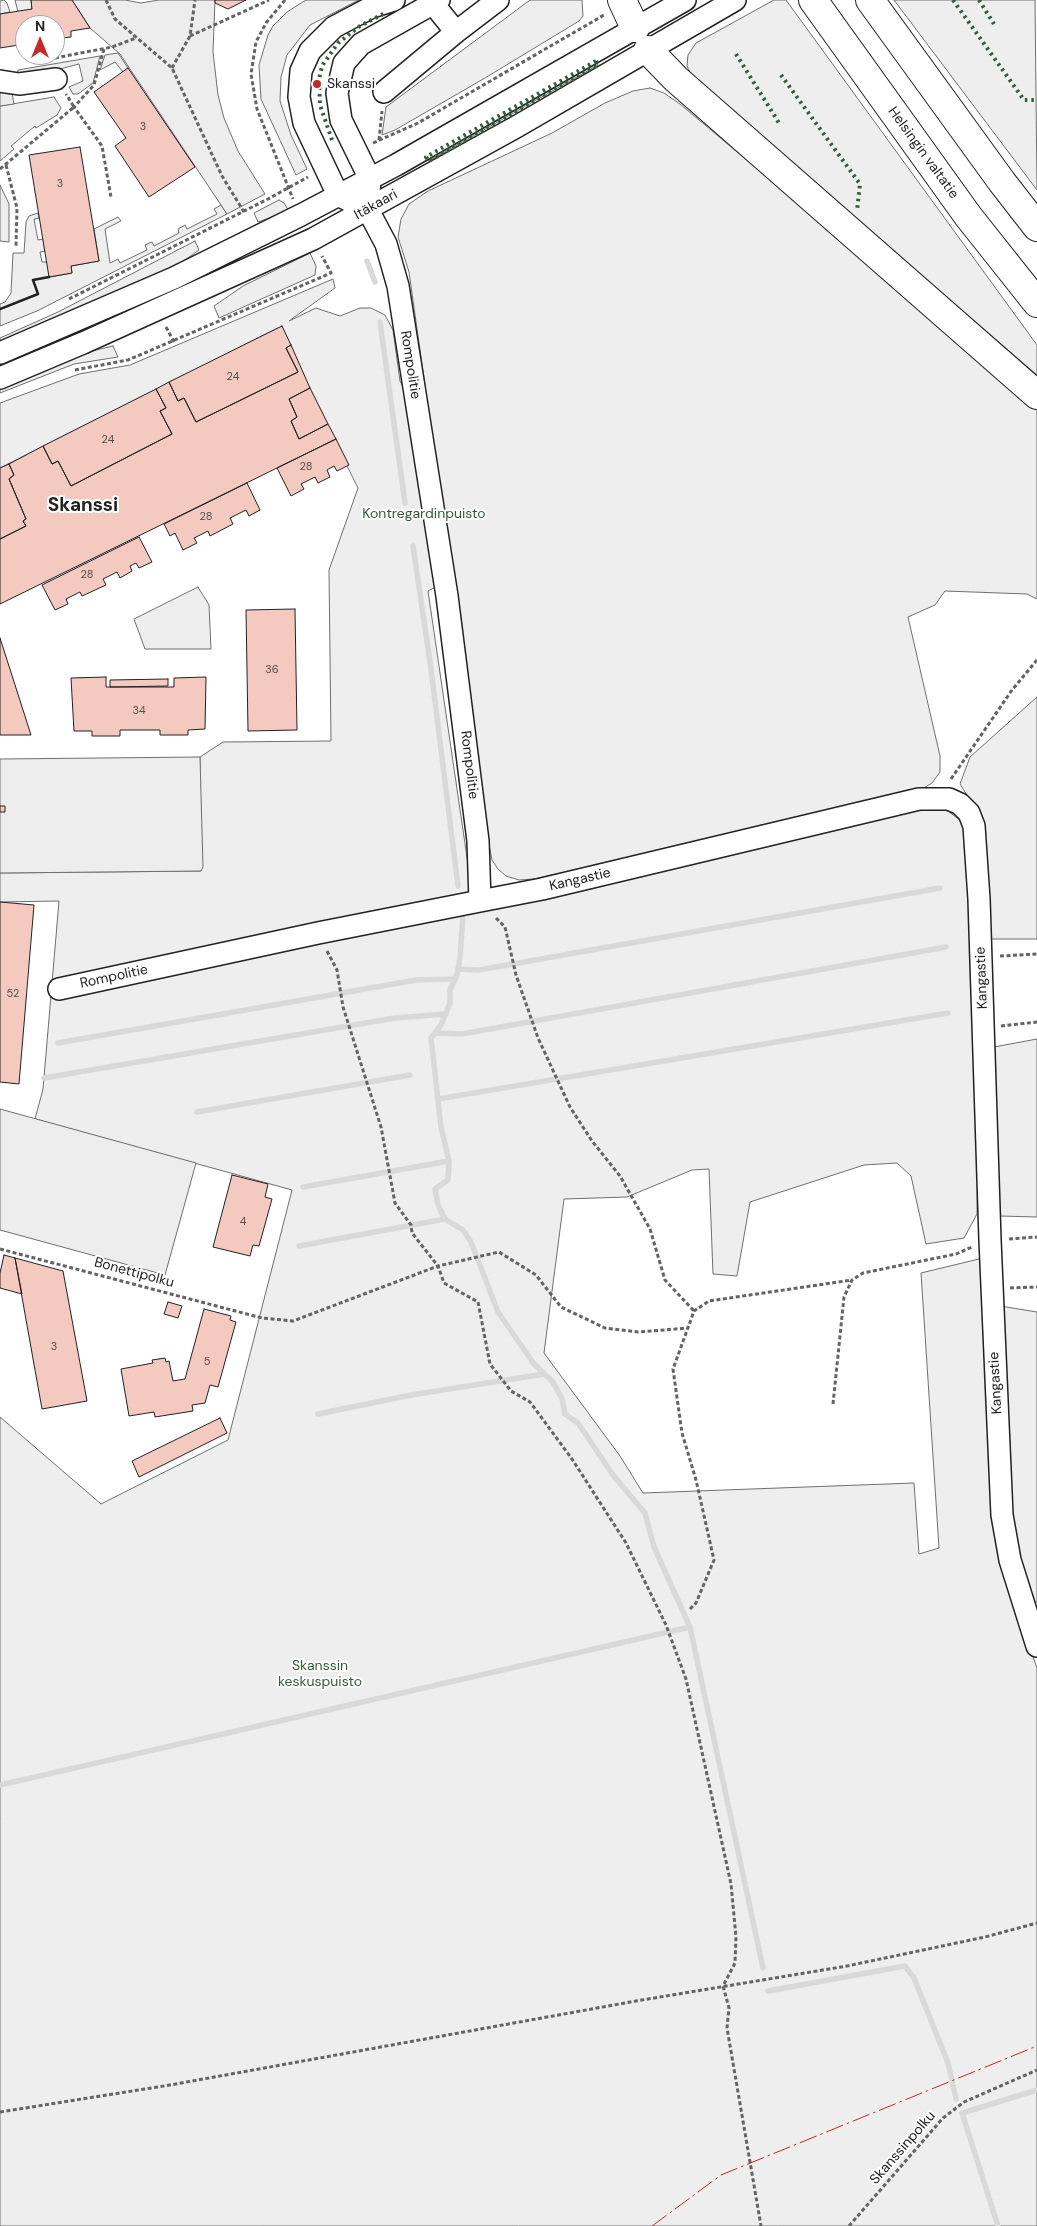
<!DOCTYPE html>
<meta charset="utf-8">
<style>
body{margin:0}
#map{position:relative;width:1037px;height:2226px;overflow:hidden;background:#fff;font-family:"DM Sans",sans-serif}
canvas{display:block}
.north{position:absolute;left:15px;top:15px;width:50px;height:50px;box-sizing:border-box;background:#fff;border:1px solid #a7a7a7;border-radius:50%;rotate:0deg;font-size:14px;font-weight:700;line-height:20px;text-align:center;color:#222}
.north::after{content:'';display:block;margin:auto;width:18px;height:22px;background:#c62828;clip-path:polygon(50% 0,100% 100%,50% 72%,0 100%)}
</style>
<div id="map">
<canvas width="1037" height="2226"></canvas>
<div class="north">N</div>
</div>
<script>
const context = document.querySelector('canvas').getContext('2d');
context.lineJoin = 'round';
function fill(path, color) {
  context.fillStyle = color;
  context.fill(path, 'evenodd');
}
function shape(rows) {
  const path = new Path2D();
  for (const r of rows) {
    path.moveTo(r[0], r[1]);
    for (let i = 2; i < r.length; i += 2) path.lineTo(r[i], r[i + 1]);
  }
  return path;
}
function trace(path, color, width, dash) {
  context.strokeStyle = color;
  context.lineWidth = width;
  context.lineCap = dash ? 'butt' : 'round';
  context.setLineDash(dash || []);
  context.stroke(path);
}
function drawText(font, color, halo, rows, align = 'center') {
  context.font = font + ' "DM Sans",sans-serif';
  context.lineWidth = 4;
  context.setLineDash([]);
  context.textBaseline = 'middle';
  context.strokeStyle = halo;
  context.fillStyle = color;
  for (const [text, x, y, turn = 0] of rows) {
    context.save();
    context.translate(x, y);
    context.rotate((+turn || 0) * Math.PI / 180);
    context.textAlign = isNaN(turn) ? turn : align;
    if (halo) context.strokeText(text, 0, 0);
    context.fillText(text, 0, 0);
    context.restore();
  }
}
const green = shape([
 [4,0,7,3,10,12,0,14,0,1,4,0],
 [15,0,31,0,32,9,18,12,15,0],
 [306,0,359,0,310,25,287,55,281,77,280,101,291,135,307,169,296,175,261,99,259,65,268,35,273,26,287,12,306,0],
 [530,0,582,0,583,16,579,21,485,78,395,130,382,135,386,107,530,0],
 [774,0,786,0,1037,345,1037,375,693,79,687,66,688,55,696,43,774,0],
 [894,0,1035,0,1037,190,894,0],
 [118,53,128,68,123,72,115,62,100,70,105,55,118,53],
 [100,56,93,83,78,94,73,94,69,87,83,81,79,64,56,70,17,74,18,70,100,56],
 [596,61,598,65,429,161,426,157,596,61],
 [650,88,664,93,680,104,940,322,1037,410,1037,599,1027,594,945,591,935,605,908,617,940,756,940,772,932,783,919,791,905,797,534,879,519,880,506,876,498,869,492,860,489,845,451,579,428,591,469,871,487,905,917,809,934,808,948,811,961,821,969,835,979,1087,977,1214,964,1238,926,1244,911,1176,897,1163,864,1165,750,1202,737,1276,713,1274,709,1169,692,1170,627,1197,564,1199,544,1353,620,1456,643,1493,914,1483,919,1554,939,1548,921,1273,983,1258,1013,1602,1037,1668,1037,2226,0,2226,0,1417,101,1504,228,1440,292,1190,35,1119,43,1089,59,901,0,902,0,873,201,871,200,757,223,742,331,741,329,570,358,488,278,328,0,468,0,403,79,374,130,365,333,279,335,288,289,321,316,308,340,316,360,308,371,308,385,315,393,330,400,381,411,403,430,421,409,272,398,237,401,219,409,204,428,191,552,133,605,103,633,91,650,88],
 [54,97,61,108,57,115,36,128,35,126,11,146,14,149,0,161,0,106,54,97],
 [0,185,9,204,9,242,0,241,0,185],
 [279,200,284,203,289,211,258,222,254,213,279,200],
 [221,205,227,214,37,311,0,326,0,304,5,302,11,293,13,253,24,253,26,222,29,216,38,213,39,218,34,219,38,240,43,239,45,251,40,252,42,262,47,262,50,277,72,273,71,266,99,261,94,229,118,217,121,221,105,229,110,263,118,259,120,263,147,250,145,245,152,242,154,246,179,233,178,229,185,225,187,229,217,214,214,209,221,205],
 [195,241,199,250,165,274,0,346,0,338,58,312,195,241],
 [310,253,316,266,315,275,219,318,214,306,243,286,310,253],
 [113,346,118,357,74,364,0,393,0,383,71,356,113,346],
 [198,587,209,605,211,649,145,649,134,619,198,587],
 [1037,697,1037,939,990,939,979,815,960,784,970,757,1037,697],
 [1037,1039,1037,1217,1000,1216,994,1047,1037,1039],
 [1000,1306,1037,1312,1037,1602,1028,1605,1014,1552,1000,1306]
]);
fill(green, '#eee');
trace(green, '#6f6f6f', 1);
const parking = shape([
 [72,0,125,0,141,3,159,0,215,0,213,52,218,95,224,118,238,151,265,194,227,214,120,54,90,28,72,0],
 [11,88,14,104,0,106,0,90,11,88],
 [200,757,203,867,201,871,0,873,0,759,200,757],
 [0,1109,196,1163,165,1275,0,1230,0,1109]
]);
fill(parking, '#ededed');
trace(parking, '#6f6f6f', 1);
trace(shape([
 [367,261,375,282],
 [380,322,405,503],
 [413,546,431,669,458,886],
 [463,915,460,958,457,975,450,990,450,1003,441,1025,431,1038,441,1127,449,1161,448,1180,435,1189,438,1205,445,1219,463,1230,471,1242,498,1312,534,1364,552,1381,562,1398,565,1414,578,1423,613,1475,645,1513,654,1547,690,1627,763,1968],
 [458,969,479,970,940,888],
 [435,1033,462,1034,946,947],
 [58,1043,416,980,455,979],
 [44,1078,395,1018,446,1014],
 [438,1099,948,1013],
 [197,1112,410,1075],
 [303,1187,449,1161],
 [299,1246,445,1219],
 [318,1414,411,1395,544,1374],
 [0,1785,690,1627],
 [768,1991,905,1966,914,1978,948,2063,956,2099],
 [998,2226,962,2113,1037,2090]
]), '#d9d9d9', 5.5);
const building = shape([
 [31,0,72,0,90,28,71,31,71,37,55,39,55,25,25,25,25,44,0,48,0,14,32,9,31,0],
 [215,0,246,0,228,9,215,3,215,0],
 [128,68,195,167,149,197,115,146,126,138,94,92,128,68],
 [80,147,99,261,71,266,72,273,49,277,29,155,80,147],
 [282,326,291,345,286,348,298,372,196,422,184,398,178,401,169,382,282,326],
 [291,345,310,388,289,399,297,417,291,421,299,439,328,424,336,439,0,604,0,539,26,526,23,521,26,519,9,479,14,475,9,464,43,446,52,464,58,461,71,486,172,434,160,411,166,408,156,389,169,382,178,401,184,398,196,422,298,372,286,348,291,345],
 [310,388,328,424,299,439,291,421,297,417,289,399,310,388],
 [156,389,166,408,160,411,172,434,71,486,58,461,52,464,43,446,156,389],
 [336,439,349,465,337,471,334,466,327,470,330,477,318,483,315,477,301,484,304,489,291,496,277,468,336,439],
 [9,464,14,475,9,479,26,519,23,521,26,526,0,539,0,468,9,464],
 [247,483,260,510,249,516,246,510,230,518,233,524,210,536,208,531,194,538,197,543,183,550,175,533,170,536,164,524,247,483],
 [139,537,152,562,139,568,136,563,130,566,132,571,120,578,117,572,103,579,106,585,82,596,80,592,66,599,68,604,55,610,42,585,139,537],
 [295,609,297,730,248,731,246,610,295,609],
 [0,638,31,735,0,735,0,638],
 [106,677,106,687,174,687,174,678,206,677,205,729,188,730,188,735,160,735,160,730,120,730,120,736,92,736,92,731,74,731,71,678,106,677],
 [168,679,168,686,110,687,110,680,168,679],
 [0,806,5,806,5,812,0,812,0,806],
 [0,902,34,905,19,1084,0,1082,0,902],
 [232,1175,268,1184,265,1197,272,1199,259,1246,253,1245,250,1256,213,1247,232,1175],
 [4,1255,15,1258,22,1294,0,1288,0,1273,4,1255],
 [15,1258,63,1271,87,1401,42,1409,15,1258],
 [168,1302,182,1306,178,1318,164,1314,168,1302],
 [204,1309,231,1316,230,1320,236,1322,218,1387,210,1385,205,1403,192,1405,193,1411,155,1417,154,1412,129,1416,121,1369,153,1363,152,1360,165,1358,166,1362,169,1361,173,1381,185,1379,204,1309],
 [220,1418,227,1433,139,1477,132,1461,220,1418]
]);
fill(building, '#f3c9c0');
trace(building, '#222', 1);
const minor = shape([
 [430,0,456,32,498,0],
 [0,81,19,84,56,79],
 [384,92,456,32],
 [350,201,338,195,304,123,299,97,301,71,310,51,334,27,372,7,394,0],
 [0,353,174,278,301,215,396,165,685,0],
 [0,378,83,343,313,239,516,127,735,0],
 [480,901,542,889,919,799,949,799,960,804,969,813,974,826,979,899,990,1240,1002,1515,1010,1560,1037,1646],
 [59,989,318,933,480,901,478,841,447,596,398,286,386,244,368,210,370,179,341,120,337,93,344,63,361,44,439,0]
]);
const highway = shape([
 [622,0,635,28],
 [813,0,968,216,1037,303],
 [870,0,1002,182,1037,227],
 [648,50,676,79,1037,395]
]);
trace(minor, '#222', 24);
trace(highway, '#222', 30);
trace(shape([
 [106,0,115,19,172,68,222,176,244,212],
 [285,0,266,23,256,42,251,74,257,109,293,199],
 [190,36,269,0],
 [104,49,94,85,74,107,102,146,111,197],
 [55,58,112,47,136,38],
 [172,68,190,36,195,0],
 [379,140,382,111],
 [373,143,418,123,604,15],
 [6,165,17,208,16,246],
 [0,169,74,107,66,94],
 [69,299,268,199,308,177],
 [166,327,174,342],
 [75,370,128,360,331,273,322,256],
 [951,779,1012,690,1037,660],
 [496,918,505,927,516,975,538,1038,570,1107,592,1141,620,1176,650,1229,665,1280,694,1311],
 [327,951,337,970,343,1007,381,1127,395,1203,411,1225,412,1233,438,1266,444,1283,478,1302,490,1364,511,1391,530,1402,572,1459,626,1543,666,1625,686,1679,731,1884,736,1937,735,1963,723,1986,729,2008,727,2028,761,2226],
 [1000,956,1037,954],
 [1001,1026,1037,1022],
 [1009,1239,1037,1237],
 [0,1249,262,1318,293,1321,438,1266,499,1252,536,1275,561,1307,605,1328,638,1332,688,1328],
 [1010,1288,1037,1287],
 [833,1404,844,1297,852,1280,863,1273,956,1254,972,1247],
 [690,1609,696,1603,714,1560,696,1480,682,1433,673,1369,694,1311,709,1301,852,1280],
 [0,2112,170,2085,636,2001,847,1966,985,1937,1037,1923],
 [849,2226,943,2118,964,2102,1037,2070]
]), '#646464', 3, [4, 2.5]);
trace(minor, '#fff', 21);
trace(highway, '#fff', 28);
trace(shape([
 [953,0,1024,100,1037,100],
 [979,0,994,24],
 [736,54,779,123],
 [596,61,598,65,429,161,426,157,596,61],
 [781,75,860,184,857,211],
 [332,140,320,105,319,79,322,66,338,43,360,26,385,13]
]), '#2f5e38', 4, [2.5, 4]);
trace(shape([
 [0,309,38,294,33,280,49,277]
]), '#222', 2.5);
trace(shape([
 [652,2226,721,2175,1037,2046]
]), '#c62828', 1, [18, 4, 2.5, 4]);
for (const [x, y, r, color] of [
 [317,84,5,"#c62828"]
]) {
  const dot = new Path2D();
  dot.arc(x, y, r, 0, 2 * Math.PI);
  context.fillStyle = color;
  context.fill(dot);
  trace(dot, '#fff', 2);
}
drawText('11px', '#564c4a', null, [
 ["3",143,127],
 ["3",60,184],
 ["24",233,377],
 ["24",108,440],
 ["28",306,467],
 ["28",206,517],
 ["28",87,575],
 ["36",272,670],
 ["34",139,711],
 ["52",13,994],
 ["4",243,1222],
 ["3",54,1347],
 ["5",207,1362]
]);
drawText('14px', '#222', '#fff', [
 ["Skanssi",327,84]
], 'left');
drawText('14px', '#222', '#fff', [
 ["Helsingin valtatie",923,153,54],
 ["Itäkaari",376,205,-29],
 ["Rompolitie",410,365,81],
 ["Rompolitie",469,765,83],
 ["Kangastie",580,880,-13],
 ["Rompolitie",114,977,-12],
 ["Kangastie",982,978,-92],
 ["Bonettipolku",134,1273,15],
 ["Kangastie",996,1383,-93],
 ["Skanssinpolku",903,2148,-49]
]);
drawText('14px', '#2f5e38', '#fff', [
 ["Kontregardinpuisto",424,514],
 ["Skanssin",320,1666],
 ["keskuspuisto",320,1682]
]);
drawText('bold 19px', '#222', '#fff', [
 ["Skanssi",83,506]
]);
</script>
